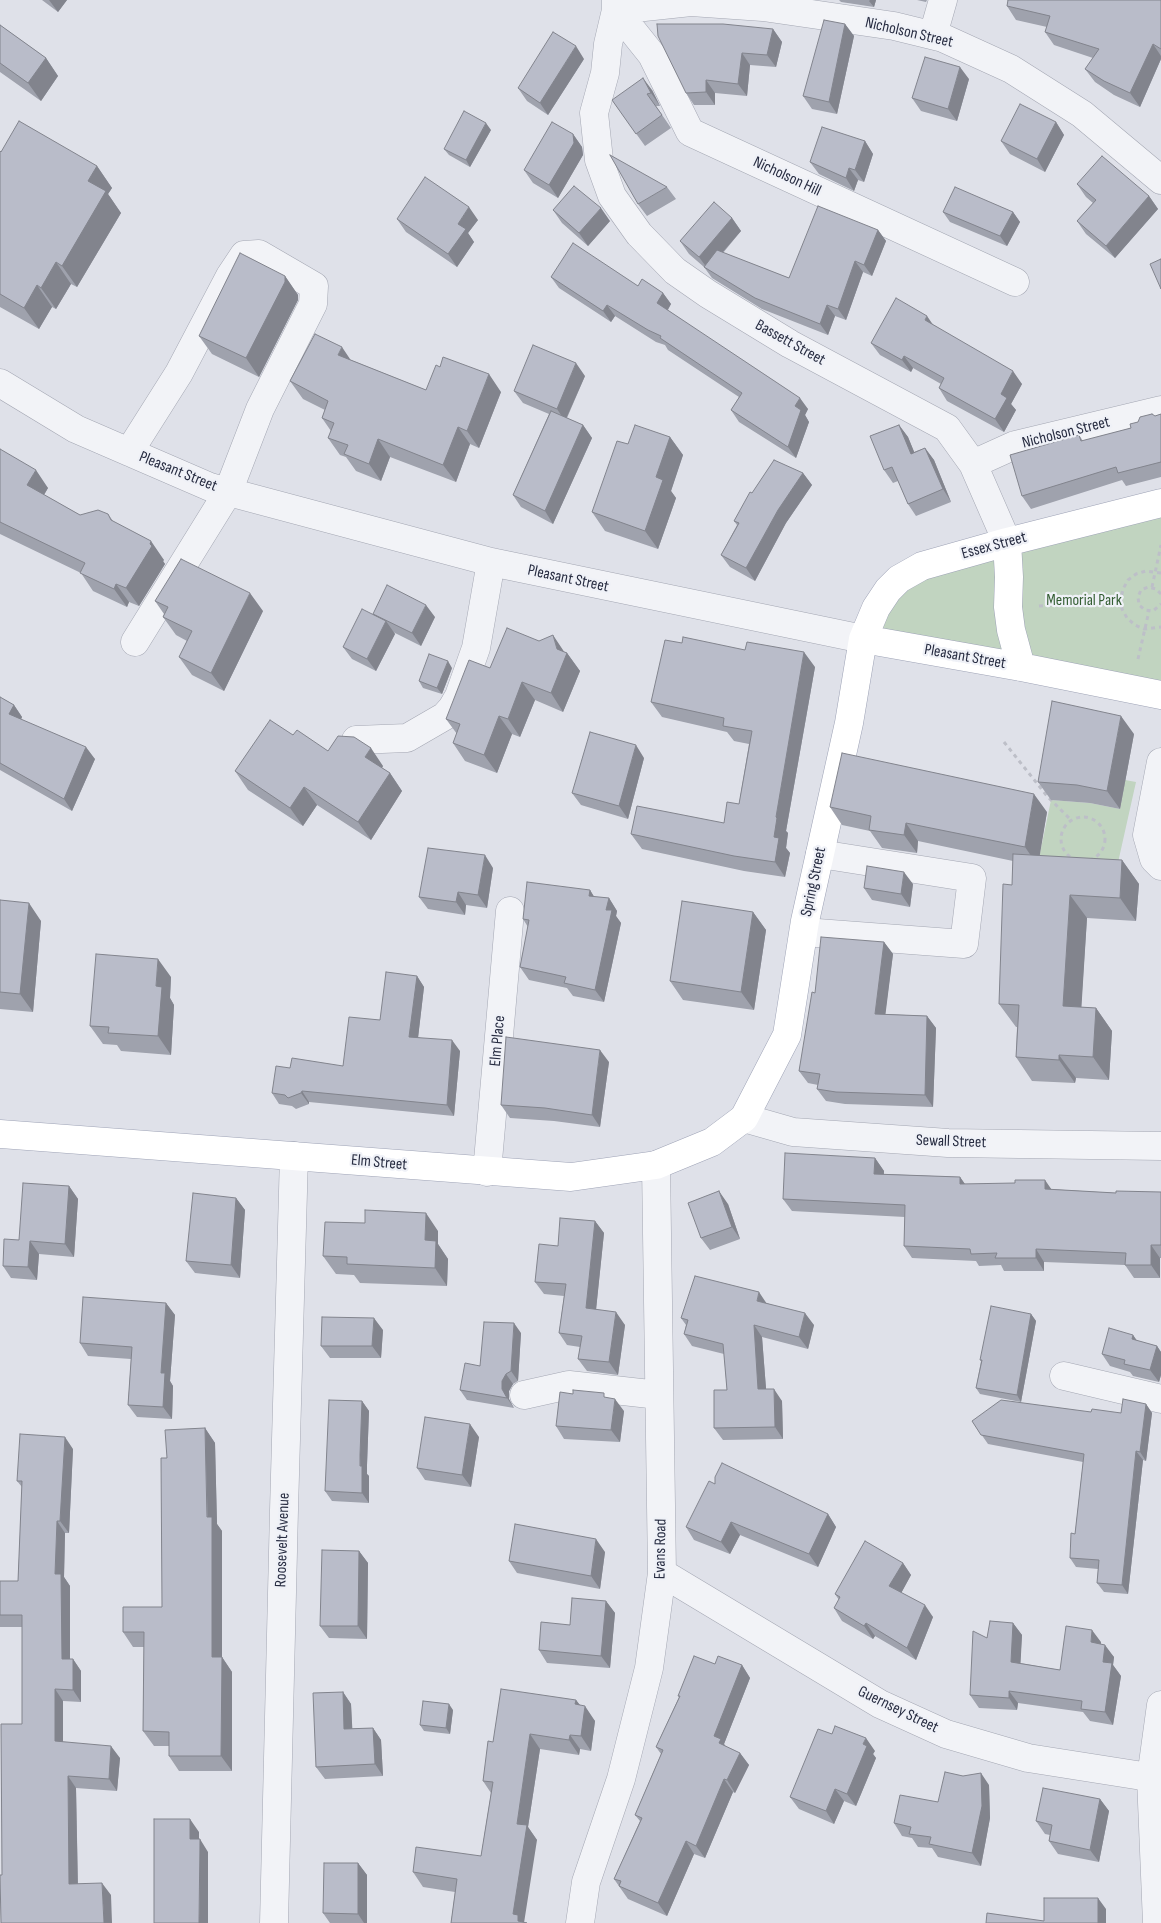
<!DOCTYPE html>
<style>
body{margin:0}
canvas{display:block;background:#dfe1e9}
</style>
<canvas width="1161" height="1923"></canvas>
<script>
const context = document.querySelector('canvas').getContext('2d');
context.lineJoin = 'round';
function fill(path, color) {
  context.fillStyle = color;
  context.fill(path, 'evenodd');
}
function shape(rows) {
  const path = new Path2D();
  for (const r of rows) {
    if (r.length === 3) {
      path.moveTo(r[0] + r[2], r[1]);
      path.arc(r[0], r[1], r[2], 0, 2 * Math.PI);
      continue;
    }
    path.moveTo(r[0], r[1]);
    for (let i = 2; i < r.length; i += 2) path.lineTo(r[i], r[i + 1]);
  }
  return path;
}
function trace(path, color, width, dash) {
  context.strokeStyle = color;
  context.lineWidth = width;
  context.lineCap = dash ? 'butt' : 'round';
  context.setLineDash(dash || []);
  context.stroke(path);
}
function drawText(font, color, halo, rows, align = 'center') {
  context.font = font + ' "Sofia Sans Condensed",sans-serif';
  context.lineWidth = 4.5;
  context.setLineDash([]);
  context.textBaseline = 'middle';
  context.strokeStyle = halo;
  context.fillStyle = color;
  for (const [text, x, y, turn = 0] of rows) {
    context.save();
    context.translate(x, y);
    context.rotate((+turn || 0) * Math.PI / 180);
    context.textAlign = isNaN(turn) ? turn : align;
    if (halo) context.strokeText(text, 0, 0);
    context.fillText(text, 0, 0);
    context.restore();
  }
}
fill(shape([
 [1161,503,1161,695,863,639,888,590],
 [1125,780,1136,782,1115,876,1038,863,1051,800,1090,803,1120,809]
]), '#c1d4c0');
const minor = shape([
 [616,0,616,10,608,44,605,73,594,113,599,160,612,196,639,234,675,271,708,294,790,344,947,428,973,464,1007,542],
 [616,10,691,2,763,7,894,26,943,38,1011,69,1082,114,1161,180],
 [616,10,652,55,690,132,1015,282],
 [933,35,943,0],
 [0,383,76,429,210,487,491,562,863,639],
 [129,452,179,373,230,276,244,255,259,254,314,286,313,304,260,409,228,492,135,642],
 [973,464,1015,445,1161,410],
 [356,740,407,738,445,716,452,708,459,696,476,648,491,562],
 [1161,762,1147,835,1154,859,1161,866],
 [804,932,964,944,972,878,820,854],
 [744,1118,793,1132,948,1143,1161,1146],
 [487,1172,510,911],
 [1064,1376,1161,1399],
 [524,1395,569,1385,659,1395],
 [662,1573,880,1704,946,1734,1028,1758,1161,1779],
 [274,1923,284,1510,294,1156],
 [580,1923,586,1882,621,1779,649,1668,662,1573,656,1165],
 [1157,1923,1151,1778,1161,1705]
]);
const major = shape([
 [1007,542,1009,577,1008,607,1011,630,1021,667],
 [863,639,1021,667,1161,695],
 [0,1134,571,1177,656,1165,712,1142,744,1118,787,1035,805,921,849,723,863,639,876,608,888,590,899,579,922,566,1007,542,1161,503]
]);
trace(minor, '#a4a7b3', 29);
trace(major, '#9ea3b6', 29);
trace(shape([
 [1161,573,1146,571,1136,574,1128,580,1123,589,1121,599,1122,609,1127,618,1135,625,1144,629,1161,627],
 [1152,587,1161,545],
 [1161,594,1156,589,1148,587,1141,590,1138,597,1139,605,1145,610,1153,611,1161,604],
 [1039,606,1052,605],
 [1138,659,1149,611],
 [1004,742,1047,796,1071,820],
 [1083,839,22]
]), '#bdbfc8', 3, [4, 4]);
trace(minor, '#f2f3f7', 28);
trace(major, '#fff', 28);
fill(shape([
 [42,0,67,0,58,12],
 [839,0,876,0,874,7,841,2],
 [917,0,927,0,926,2],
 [1161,0,1161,59,1140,107,1114,95,1095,82,1085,69,1093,58,1054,45,1045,32,1047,27,1016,20,1007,6],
 [845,24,854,36,837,114,812,109,803,96],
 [0,25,46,58,58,76,41,101,0,72],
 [773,29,782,42,776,67,750,65,747,96,715,93,715,105,694,105,686,93],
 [584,59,548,115,527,101,518,88],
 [969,79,957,121,921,111,912,98],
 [652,90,660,106,656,106,671,128,645,146,612,100],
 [1056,122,1064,135,1045,172,1010,154,1001,141],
 [491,130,470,167,449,155,444,149],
 [573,134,582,147,583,155,558,198,533,183,524,170],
 [865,141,873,154,864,182,858,180,854,191,819,174,810,162],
 [0,151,97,166,112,188,108,194,121,213,77,287,71,284,56,309,52,307,39,329,0,307],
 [1077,184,1149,196,1158,209,1115,258,1086,234,1077,221,1093,203,1086,197],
 [667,187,676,199,647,216,638,204],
 [553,210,610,221,588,246,562,223],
 [943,212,1013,212,1020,222,1007,246,950,222],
 [732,218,741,231,723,253,789,278,878,230,886,241,872,276,863,272,846,320,835,316,828,335,762,309,712,278,704,267,689,254,680,241],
 [397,219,478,220,468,233,474,242,457,267,406,232],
 [285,276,298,295,298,300,259,377,212,354,199,336],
 [551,277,638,286,663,293,671,304,668,310,808,409,805,415,809,422,796,458,739,422,731,410,739,397,668,350,665,345,656,342,615,316,611,322,559,288],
 [934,325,1022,384,1011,404,1016,410,1004,432,947,401,939,388,941,384,913,368,911,372,880,355,871,343],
 [351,360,426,390,501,392,479,448,470,444,456,482,390,457,381,481,356,471,346,457,340,455,328,438,331,431,322,418,325,410,303,399,290,381],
 [585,376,567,418,583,425,592,438,553,524,521,507,513,495,549,414,523,403,514,391],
 [1161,414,1161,477,1126,486,1122,480,1031,509,1022,496,1079,435,1083,441,1131,428,1138,422],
 [899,425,908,437,914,452,925,448,934,460,951,502,916,516,908,504,898,481,893,483,884,470],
 [670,437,683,455,671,491,676,498,658,549,605,531,592,512,628,444],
 [0,449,48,488,44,495,80,515,108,514,113,521,164,560,163,561,165,564,139,606,129,602,127,607,93,591,81,573,0,534],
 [803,473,812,485,786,523,755,581,730,567,721,555,737,525,734,521,752,493],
 [155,601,263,611,224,691,192,675,179,657,187,641,176,635,163,617,164,614],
 [373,614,435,617,421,646,393,632,395,634,376,671,352,659,343,647,374,615],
 [682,643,815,667,786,831,788,833,786,848,790,853,785,877,744,871,642,849,631,834,724,823,739,804,749,744,734,741,727,732,662,717,651,702],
 [564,652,567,653,580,671,563,712,535,700,520,737,512,734,497,773,465,761,453,743,457,734,446,719,490,668],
 [452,668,442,694,423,688,419,681],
 [0,697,14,705,22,717,21,719,95,759,72,811,0,770],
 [1134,734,1120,809,1090,803,1051,800,1038,782],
 [293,735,328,751,383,766,382,768,390,773,402,791,371,840,317,805,303,826,248,790,235,771],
 [644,758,628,819,581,805,572,793],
 [830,807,1047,812,1039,856,1122,860,1139,884,1136,921,1087,918,1081,1007,1096,1008,1112,1031,1109,1080,1076,1078,1075,1083,1032,1081,1016,1057,1017,1027,1016,1027,999,1004,1012,885,1013,861,918,841,917,853,882,848,870,831,842,825],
 [493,868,487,908,466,905,465,915,428,909,419,897],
 [913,884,910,907,872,900,864,888],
 [590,890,594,897,609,898,617,911,616,916,621,923,604,1002,573,996,567,988,529,980,520,967,528,927,523,919],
 [0,900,41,921,33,1012,0,1009],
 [753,912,766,930,754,1010,683,1000,670,981],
 [884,942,893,954,885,1014,927,1016,936,1028,933,1107,845,1104,826,1101,817,1089,818,1085,808,1083,799,1071,815,993],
 [417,976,424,987,418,1037,460,1051,454,1116,309,1102,309,1104,296,1109,292,1106,279,1104,272,1093,290,1068,343,1066,380,1020],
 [171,977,170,998,174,1005,171,1055,121,1051,117,1045,103,1044,90,1026],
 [609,1062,600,1127,554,1121,510,1118,501,1105],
 [875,1158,884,1171,884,1174,960,1177,965,1184,1116,1193,1161,1192,1161,1258,1160,1258,1160,1278,1134,1278,1125,1265,1044,1262,1044,1271,1004,1271,1001,1265,979,1266,976,1261,912,1258,904,1246,905,1217,792,1211,783,1199],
 [69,1186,78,1199,74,1257,39,1254,37,1280,11,1278,3,1266,19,1240],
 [236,1198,245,1210,240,1278,195,1273,186,1261],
 [728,1204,740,1239,710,1250,701,1238],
 [595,1221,604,1233,596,1309,625,1325,618,1375,587,1371,578,1359,580,1347,567,1345,559,1333,564,1296,544,1294,535,1282,558,1246],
 [438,1231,438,1244,448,1259,447,1286,360,1283,354,1275,336,1274,323,1256],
 [166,1303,175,1315,170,1381,173,1386,172,1419,137,1417,128,1405,131,1359,88,1356,80,1343],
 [767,1303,814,1325,808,1349,762,1337,766,1389,782,1401,783,1439,723,1440,714,1428,727,1390,724,1354,692,1346,684,1334,686,1325,681,1318],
 [1031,1314,1036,1321,1021,1402,980,1394,976,1388,981,1361,980,1360],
 [383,1330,381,1358,330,1358,321,1346],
 [521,1333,518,1381,513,1384,509,1391,509,1399,514,1408,467,1400,460,1390,480,1366],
 [1133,1335,1137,1341,1157,1346,1161,1352,1161,1375,1159,1382,1133,1376,1130,1372,1110,1366,1102,1354],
 [362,1401,369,1411,367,1465,367,1474,369,1476,369,1503,332,1501,325,1491],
 [1146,1404,1152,1413,1146,1461,1143,1460,1128,1594,1104,1592,1097,1583,1098,1569,1076,1567,1070,1558,1075,1534,1083,1462,988,1444,972,1421,1091,1412,1121,1413],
 [624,1411,620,1442,564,1439,556,1426],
 [205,1428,215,1443,217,1524,222,1531,222,1657,232,1672,232,1771,179,1771,169,1756,169,1746,154,1746,143,1731,144,1647,133,1647,123,1632,162,1607,167,1458],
 [479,1437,471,1487,425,1480,417,1468],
 [73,1449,69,1533,65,1533,64,1577,70,1586,70,1659,73,1659,81,1671,81,1702,63,1701,63,1742,120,1758,117,1791,76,1788,78,1884,111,1895,2,1875,22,1724,22,1627,0,1627,0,1581,18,1581,22,1487,17,1481],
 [715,1484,828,1514,836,1527,818,1567,740,1535,730,1554,694,1540,686,1527],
 [359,1551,368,1563,367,1639,329,1638,320,1626],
 [605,1552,600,1589,517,1573,509,1561],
 [903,1563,911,1575,901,1593,933,1617,916,1660,875,1636,873,1639,842,1621,834,1608,839,1600,835,1594],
 [606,1601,615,1613,610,1668,547,1663,539,1650,570,1625],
 [1013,1623,1022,1635,1020,1663,1060,1670,1101,1642,1101,1644,1114,1657,1113,1665,1121,1676,1113,1725,1090,1721,1083,1712,1018,1703,1017,1710,979,1708,970,1695,987,1638],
 [715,1664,742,1665,750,1678,724,1744,725,1746,740,1753,749,1765,735,1793,733,1792,705,1858,694,1854,667,1916,628,1899,614,1879,640,1821,635,1815,661,1754,656,1747,679,1697,678,1696],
 [343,1692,351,1704,352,1729,373,1728,381,1740,383,1776,325,1779,316,1767],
 [576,1700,580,1705,595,1721,591,1751,580,1749,579,1755,540,1749,528,1827,537,1840,451,1923,455,1892,423,1887,413,1872,481,1856,491,1793,483,1781,493,1742],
 [453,1710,450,1734,424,1731,420,1725],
 [875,1751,873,1754,876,1758,856,1806,844,1801,834,1824,799,1809,790,1797],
 [989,1785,990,1818,981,1866,938,1857,932,1848,918,1847,912,1838,902,1836,894,1823,938,1802],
 [1100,1799,1109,1811,1099,1862,1058,1854,1049,1841,1050,1835,1045,1834,1036,1821],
 [358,1863,367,1875,367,1923,330,1923,323,1913]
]), '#9fa2ad');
fill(shape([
 [49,0,67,0,58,12],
 [870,0,876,0,874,7,869,1],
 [845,24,854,36,837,114,829,102],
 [773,29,782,42,776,67,767,55],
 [1153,44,1161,56,1161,59,1140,107,1130,93],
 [576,46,584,59,548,115,540,103],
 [742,53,750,65,747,96,738,84],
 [46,58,58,76,41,101,28,83],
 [960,67,969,79,957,121,948,109],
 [643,78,652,90,660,106,651,93],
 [706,80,715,93,715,105,706,92],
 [1056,122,1064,135,1045,172,1037,159],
 [486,123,491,130,470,167,466,160],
 [573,134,582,147,583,155,558,198,549,185],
 [865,141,873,154,864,182,855,170],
 [97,166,112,188,108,194,121,213,77,287,62,266,88,181],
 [849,168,858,180,854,191,846,178],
 [1149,196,1158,209,1115,258,1106,246],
 [469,207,478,220,468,233,474,242,457,267,448,254,458,224],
 [601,208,610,221,588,246,579,233],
 [1013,212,1020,222,1007,246,1000,236],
 [732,218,741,231,708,269,707,268,699,257],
 [878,230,886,241,872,276,864,265],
 [855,261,863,272,846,320,838,309],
 [56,262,71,284,56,309,41,288],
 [285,276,298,295,298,300,259,377,246,358],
 [37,285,52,307,39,329,24,308],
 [663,293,671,304,665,314,657,303],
 [607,305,615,316,611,322,603,311],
 [827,305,835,316,828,335,820,324],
 [927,316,936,329,925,320],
 [342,347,354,365,338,355],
 [904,356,913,368,911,372,902,360],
 [576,363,585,376,565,421,557,409],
 [1013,371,1022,384,1011,404,1016,410,1004,432,995,419,1001,394],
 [489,374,501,392,479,448,467,431],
 [800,398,808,409,805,415,809,422,796,458,788,447,795,406],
 [583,425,592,438,553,524,545,511],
 [899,425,908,437,920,466,911,454],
 [458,427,470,444,456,482,443,465],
 [670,437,683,455,671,491,676,498,658,549,645,531,656,477],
 [378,439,390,457,381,481,369,464],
 [925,448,934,460,951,502,943,489],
 [36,470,48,488,39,503,27,485],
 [803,473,812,485,786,523,755,581,746,568,778,510],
 [151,541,164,560,163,561,165,564,139,606,126,588],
 [116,584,129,602,127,607,114,589],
 [250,593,263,611,224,691,211,673],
 [426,605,435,617,421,646,412,633],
 [386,621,395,634,376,671,367,659],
 [553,635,565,653,567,653,580,671,563,712,551,693,557,649],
 [804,652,815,667,786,831,788,833,786,848,790,853,785,877,775,862,774,837,776,817],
 [448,661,452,668,442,694,437,688],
 [522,682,535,700,520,737,508,719],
 [14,705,22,717,18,726,9,714],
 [499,716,512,734,497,773,484,755],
 [1121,716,1134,734,1120,809,1107,791],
 [636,745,644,758,628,819,619,806],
 [86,747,95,759,72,811,64,799],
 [371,748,383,766,377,775,365,757],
 [390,773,402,791,371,840,358,822],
 [304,787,317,805,303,826,290,808],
 [1034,794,1047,812,1038,866,1025,847],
 [906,823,918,841,917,853,904,835],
 [485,855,493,868,487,908,478,895],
 [1122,860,1139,884,1136,921,1120,898],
 [904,872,913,884,910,907,901,894],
 [590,890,598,903,589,896],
 [458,892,466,905,465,915,456,902],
 [1070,895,1087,918,1080,1030,1063,1006],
 [609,898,617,911,616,916,621,923,604,1002,595,990,606,910],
 [29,903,41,921,33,1012,20,994],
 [753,912,766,930,754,1010,741,992],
 [884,942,893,954,884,1026,875,1014],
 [158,959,171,977,170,998,174,1005,171,1055,158,1036,156,986],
 [417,976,424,987,417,1047,409,1037],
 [1096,1008,1112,1031,1109,1080,1093,1057],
 [927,1016,936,1028,933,1107,925,1095],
 [452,1040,460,1051,454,1116,447,1105],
 [600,1050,609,1062,600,1127,592,1115],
 [1059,1055,1076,1078,1075,1083,1059,1060],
 [302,1091,309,1102,309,1104,301,1093],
 [875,1158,884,1171,883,1186,874,1174],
 [960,1177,969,1190,960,1184],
 [1045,1180,1054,1193,1045,1189],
 [69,1186,78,1199,74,1257,65,1244],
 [719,1191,728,1204,740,1239,732,1227],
 [236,1198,245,1210,240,1278,231,1265],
 [426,1213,438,1231,438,1244,448,1259,447,1286,435,1268,425,1240],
 [595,1221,604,1233,595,1320,586,1308],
 [30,1241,39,1254,37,1280,28,1267],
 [1151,1245,1160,1258,1160,1278,1151,1265],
 [1036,1249,1044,1262,1044,1271,1036,1258],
 [759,1292,767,1304,757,1301],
 [166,1303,175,1315,170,1381,173,1386,172,1419,163,1407,161,1373],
 [616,1312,625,1325,618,1375,609,1362],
 [805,1313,814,1325,808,1349,799,1337],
 [1031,1314,1036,1321,1021,1402,1017,1395],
 [374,1318,383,1330,381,1358,372,1346],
 [514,1323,521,1333,518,1381,511,1371],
 [754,1325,762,1337,767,1401,758,1389],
 [1133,1335,1142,1348,1132,1339],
 [1157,1346,1161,1352,1161,1375,1159,1382,1150,1370],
 [506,1374,513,1384,509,1391,509,1399,514,1408,507,1398,502,1389,502,1381],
 [774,1389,782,1401,783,1439,775,1427],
 [615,1399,624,1411,620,1442,611,1430],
 [362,1401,369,1411,367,1465,367,1474,369,1476,369,1503,362,1493,360,1455],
 [1146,1404,1152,1413,1146,1461,1140,1452],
 [470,1424,479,1437,471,1487,462,1475],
 [205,1428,215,1443,217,1524,222,1531,222,1672,212,1657],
 [65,1437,73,1449,69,1533,60,1521],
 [1136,1451,1143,1460,1128,1594,1122,1585],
 [828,1514,836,1527,818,1567,809,1554],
 [57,1521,65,1533,64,1577,70,1586,70,1671,62,1659,55,1574],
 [731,1522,740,1535,730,1554,721,1542],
 [596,1539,605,1552,600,1589,591,1576],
 [359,1551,368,1563,367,1639,358,1626],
 [903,1563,911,1575,898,1599,889,1586],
 [606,1601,615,1613,610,1668,601,1656],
 [925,1605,933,1617,916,1660,907,1648],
 [866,1623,875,1636,873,1639,864,1626],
 [1013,1623,1022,1635,1020,1674,1011,1662],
 [1092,1630,1101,1642,1099,1655,1091,1642],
 [1105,1645,1114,1657,1113,1665,1121,1676,1113,1725,1105,1712,1103,1662],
 [222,1657,232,1672,232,1771,221,1756],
 [73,1659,81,1671,81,1702,73,1690],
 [742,1665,750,1678,724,1744,730,1752,728,1755,714,1736],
 [55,1689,63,1701,63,1753,55,1741],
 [1009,1691,1018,1703,1017,1710,1009,1698],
 [343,1692,351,1704,353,1741,344,1729],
 [576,1700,585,1712,585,1706,595,1721,591,1751,581,1736,575,1704],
 [449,1704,453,1710,450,1734,446,1728],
 [373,1728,381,1740,383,1776,375,1764],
 [530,1734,540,1749,528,1827,537,1840,524,1923,519,1923,513,1914,517,1824],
 [570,1735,580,1749,579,1755,569,1740],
 [866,1738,875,1751,873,1754,876,1758,856,1806,847,1794,863,1744],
 [111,1746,120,1758,117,1791,109,1779],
 [740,1753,749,1765,735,1793,727,1780],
 [981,1773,989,1785,990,1818,981,1866,972,1853],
 [68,1776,76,1788,78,1896,69,1884],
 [724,1779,733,1792,705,1858,696,1846],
 [835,1789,844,1801,834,1824,826,1811],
 [1100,1799,1109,1811,1099,1862,1090,1850],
 [190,1819,199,1832,199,1851,190,1839],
 [200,1839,208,1852,208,1923,199,1923],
 [686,1841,694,1854,667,1916,658,1903],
 [358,1863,367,1875,367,1923,364,1923,358,1914],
 [102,1883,111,1895,112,1923,104,1923],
 [1098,1898,1106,1909,1106,1923,1098,1923]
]), '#82848d');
const building = shape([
 [1008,0,1161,0,1161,49,1153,44,1130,93,1104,81,1085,69,1099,49,1045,32,1050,16,1007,6,1008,0],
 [824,20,845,24,829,102,803,96,824,20],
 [657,24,723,24,773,29,767,55,742,53,738,84,706,80,706,92,686,93,658,36,657,24],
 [0,25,46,58,28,83,0,63,0,25],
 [553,32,576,46,540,103,518,88,553,32],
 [925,57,960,67,948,109,912,98,925,57],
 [643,78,651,93,647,94,662,115,636,134,612,100,643,78],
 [1020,104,1056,122,1037,159,1001,141,1020,104],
 [464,111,486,123,466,160,444,149,464,111],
 [19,121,97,166,88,181,106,191,62,266,56,262,41,288,37,285,24,308,0,294,0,151,1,152,19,121],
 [552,122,573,134,574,143,549,185,524,170,552,122],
 [822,127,865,141,855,170,849,168,846,178,810,162,822,127],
 [610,155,667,187,638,204,610,155],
 [1102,156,1149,196,1106,246,1077,221,1096,200,1077,184,1102,156],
 [425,177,469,207,458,224,466,229,448,254,397,219,425,177],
 [574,186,601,208,579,233,553,210,574,186],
 [955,187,1013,212,1000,236,943,212,955,187],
 [714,202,732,218,699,257,680,241,714,202],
 [818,206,878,230,864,265,855,261,838,309,827,305,820,324,755,298,704,267,717,250,789,278,818,206],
 [573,243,638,286,642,279,663,293,657,303,800,398,795,406,801,410,788,447,731,410,742,393,660,338,661,336,648,330,607,305,603,311,551,277,573,243],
 [240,253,285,276,285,282,246,358,199,336,240,253],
 [1161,259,1161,289,1150,264,1161,259],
 [896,298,927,316,925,320,1013,371,1001,394,1007,398,995,419,939,388,944,378,904,356,902,360,871,343,896,298],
 [315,334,342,347,338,355,426,390,436,365,440,367,443,357,489,374,467,431,458,427,443,465,378,439,369,464,344,454,348,445,328,438,334,423,322,418,328,401,290,381,315,334],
 [533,345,576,363,557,409,514,391,533,345],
 [551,411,583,425,545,511,513,495,551,411],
 [1152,414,1155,416,1161,414,1161,462,1118,473,1116,467,1022,496,1010,455,1079,435,1081,441,1131,428,1130,424,1138,422,1140,417,1152,414],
 [635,425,670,437,656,477,663,480,645,531,592,512,617,441,628,444,635,425],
 [899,425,911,454,925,448,943,489,908,504,892,467,884,470,870,436,899,425],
 [0,449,36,470,27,485,80,515,98,510,108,514,111,520,151,541,150,544,152,546,126,588,116,584,114,589,80,573,85,563,0,522,0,449],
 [774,460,803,473,778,510,746,568,721,555,739,523,734,521,750,492,752,493,774,460],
 [181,559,250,593,211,673,179,657,192,631,163,617,168,607,155,601,181,559],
 [387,585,426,605,412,633,373,614,387,585],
 [362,609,386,621,367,659,343,647,362,609],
 [507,628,539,641,553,635,557,649,567,653,551,693,522,682,508,719,499,716,484,755,453,743,460,724,446,719,469,660,490,668,507,628],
 [683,637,745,650,747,642,804,652,776,817,777,818,774,837,779,838,775,862,734,856,631,834,637,806,724,823,727,802,739,804,752,731,723,726,724,718,651,702,665,640,682,643,683,637],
 [429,654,448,661,437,688,419,681,429,654],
 [0,697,14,705,9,714,86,747,64,799,0,763,0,697],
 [1052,701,1121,716,1107,791,1077,785,1038,782,1052,701],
 [270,720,293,735,297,730,328,751,338,736,354,737,371,748,365,757,390,773,358,822,304,787,290,808,235,771,270,720],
 [590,732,636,745,619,806,572,793,590,732],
 [842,753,1034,794,1025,847,906,823,904,835,869,830,871,816,830,807,842,753],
 [428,848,485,855,478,895,458,892,456,902,419,897,428,848],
 [1013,854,1122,860,1120,898,1070,895,1063,1006,1096,1008,1093,1057,1059,1055,1059,1060,1016,1057,1019,1005,999,1004,1003,884,1012,885,1013,854],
 [867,866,904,872,901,894,864,888,867,866],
 [527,882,590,890,589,896,609,898,606,910,612,910,595,990,564,983,566,977,520,967,529,920,523,919,527,882],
 [0,900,29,903,20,994,0,992,0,900],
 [682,901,753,912,741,992,670,981,682,901],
 [821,937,884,942,875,1014,927,1016,925,1095,836,1092,817,1089,820,1074,799,1071,812,992,815,993,821,937],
 [96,954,158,959,156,986,162,987,158,1036,108,1033,109,1027,90,1026,96,954],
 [386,972,417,976,409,1037,452,1040,447,1105,302,1091,301,1093,288,1098,285,1095,272,1093,276,1066,290,1068,292,1058,343,1066,349,1017,380,1020,386,972],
 [506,1037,600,1050,592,1115,545,1108,501,1105,506,1037],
 [785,1153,875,1158,874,1174,960,1177,960,1184,1015,1183,1015,1180,1045,1180,1045,1189,1116,1193,1116,1191,1161,1192,1161,1245,1151,1245,1151,1265,1125,1265,1126,1253,1036,1249,1036,1258,995,1258,997,1253,971,1254,970,1249,904,1246,905,1205,783,1199,785,1153],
 [23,1183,69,1186,65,1244,30,1241,28,1267,3,1266,4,1239,19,1240,23,1183],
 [719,1191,732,1227,701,1238,688,1203,719,1191],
 [193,1193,236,1198,231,1265,186,1261,193,1193],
 [365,1210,426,1213,425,1240,436,1241,435,1268,347,1264,347,1257,323,1256,325,1222,365,1223,365,1210],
 [560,1218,595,1221,586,1308,616,1312,609,1362,578,1359,582,1336,559,1333,566,1284,535,1282,539,1244,558,1246,560,1218],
 [695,1276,759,1292,757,1301,805,1313,799,1337,754,1325,758,1389,774,1389,775,1427,714,1428,714,1390,727,1390,723,1344,684,1334,688,1320,681,1318,695,1276],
 [83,1297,166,1303,161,1373,165,1373,163,1407,128,1405,132,1347,80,1343,83,1297],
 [991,1306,1031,1314,1017,1395,976,1388,982,1360,980,1360,991,1306],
 [322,1317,374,1318,372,1346,321,1346,322,1317],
 [484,1322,514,1323,511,1371,506,1374,502,1381,502,1389,507,1398,460,1390,465,1363,480,1366,484,1322],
 [1109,1328,1133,1335,1132,1339,1157,1346,1150,1370,1124,1364,1125,1360,1102,1354,1109,1328],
 [573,1390,604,1393,604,1397,615,1399,611,1430,556,1426,560,1392,573,1394,573,1390],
 [1123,1399,1146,1404,1140,1452,1136,1451,1122,1585,1097,1583,1099,1560,1070,1558,1071,1533,1075,1534,1084,1454,981,1435,972,1421,1001,1400,1091,1412,1092,1409,1121,1413,1123,1399],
 [329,1400,362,1401,360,1455,360,1466,362,1466,362,1493,325,1491,329,1400],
 [425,1417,470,1424,462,1475,417,1468,425,1417],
 [205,1428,207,1517,212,1517,212,1657,222,1657,221,1756,169,1756,169,1732,143,1731,144,1632,123,1632,123,1607,162,1607,161,1458,167,1458,165,1430,205,1428],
 [20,1434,65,1437,60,1521,57,1521,55,1574,61,1574,62,1659,73,1659,73,1690,55,1689,55,1741,111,1746,109,1779,68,1776,69,1884,102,1883,104,1923,1,1923,0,1875,2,1875,1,1724,22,1724,22,1615,0,1615,0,1581,18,1581,22,1481,17,1481,20,1434],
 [722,1463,828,1514,809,1554,731,1522,721,1542,686,1527,709,1481,715,1484,715,1477,722,1463],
 [515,1524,596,1539,591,1576,509,1561,515,1524],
 [865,1541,903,1563,889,1586,925,1605,907,1648,866,1623,864,1626,834,1608,840,1597,835,1594,865,1541],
 [322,1550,359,1551,358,1626,320,1626,322,1550],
 [572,1598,606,1601,601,1656,539,1650,541,1622,570,1625,572,1598],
 [990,1621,1013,1623,1011,1662,1060,1670,1066,1626,1092,1630,1091,1642,1105,1645,1103,1662,1112,1663,1105,1712,1081,1709,1082,1701,1009,1691,1009,1698,970,1695,973,1631,987,1638,990,1621],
 [694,1656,715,1664,718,1656,742,1665,714,1736,721,1739,719,1743,740,1753,727,1780,724,1779,696,1846,686,1841,658,1903,619,1886,621,1881,614,1879,642,1818,635,1815,663,1750,656,1747,680,1696,678,1696,694,1656],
 [501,1689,576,1700,575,1704,585,1706,581,1736,570,1735,569,1740,530,1734,517,1824,527,1825,513,1914,518,1915,518,1921,527,1923,451,1923,457,1879,413,1872,416,1847,481,1856,493,1782,483,1781,488,1741,493,1742,501,1689],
 [343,1692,344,1729,373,1728,375,1764,316,1767,313,1693,343,1692],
 [423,1701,449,1704,446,1728,420,1725,423,1701],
 [835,1726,866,1738,863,1744,867,1746,847,1794,835,1789,826,1811,790,1797,818,1729,832,1734,835,1726],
 [945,1772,963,1776,981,1773,982,1806,972,1853,929,1844,931,1837,909,1834,911,1827,894,1823,900,1795,938,1802,945,1772],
 [1043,1788,1100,1799,1090,1850,1049,1841,1052,1825,1036,1821,1043,1788],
 [154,1819,190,1819,190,1839,200,1839,199,1923,154,1923,154,1819],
 [324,1863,358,1863,358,1914,323,1913,324,1863],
 [1044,1898,1098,1898,1098,1923,986,1923,987,1913,1044,1921,1044,1898]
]);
fill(building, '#b9bcc9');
trace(building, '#82848d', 1);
drawText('16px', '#272c41', '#eff1f7', [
 ["Nicholson Street",909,33,13],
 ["Nicholson Hill",787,177,25],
 ["Bassett Street",790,343,29],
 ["Nicholson Street",1066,433,-14],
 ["Pleasant Street",178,472,22],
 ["Essex Street",994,546,-15],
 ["Pleasant Street",568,579,12],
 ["Pleasant Street",965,657,10],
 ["Spring Street",814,882,-78],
 ["Elm Place",498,1041,-85],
 ["Sewall Street",951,1142,2],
 ["Elm Street",379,1163,5],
 ["Roosevelt Avenue",283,1540,-88],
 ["Evans Road",661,1549,-89],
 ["Guernsey Street",898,1710,26]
]);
drawText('16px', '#345e33', '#eff1f7', [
 ["Memorial Park",1084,601]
]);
</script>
